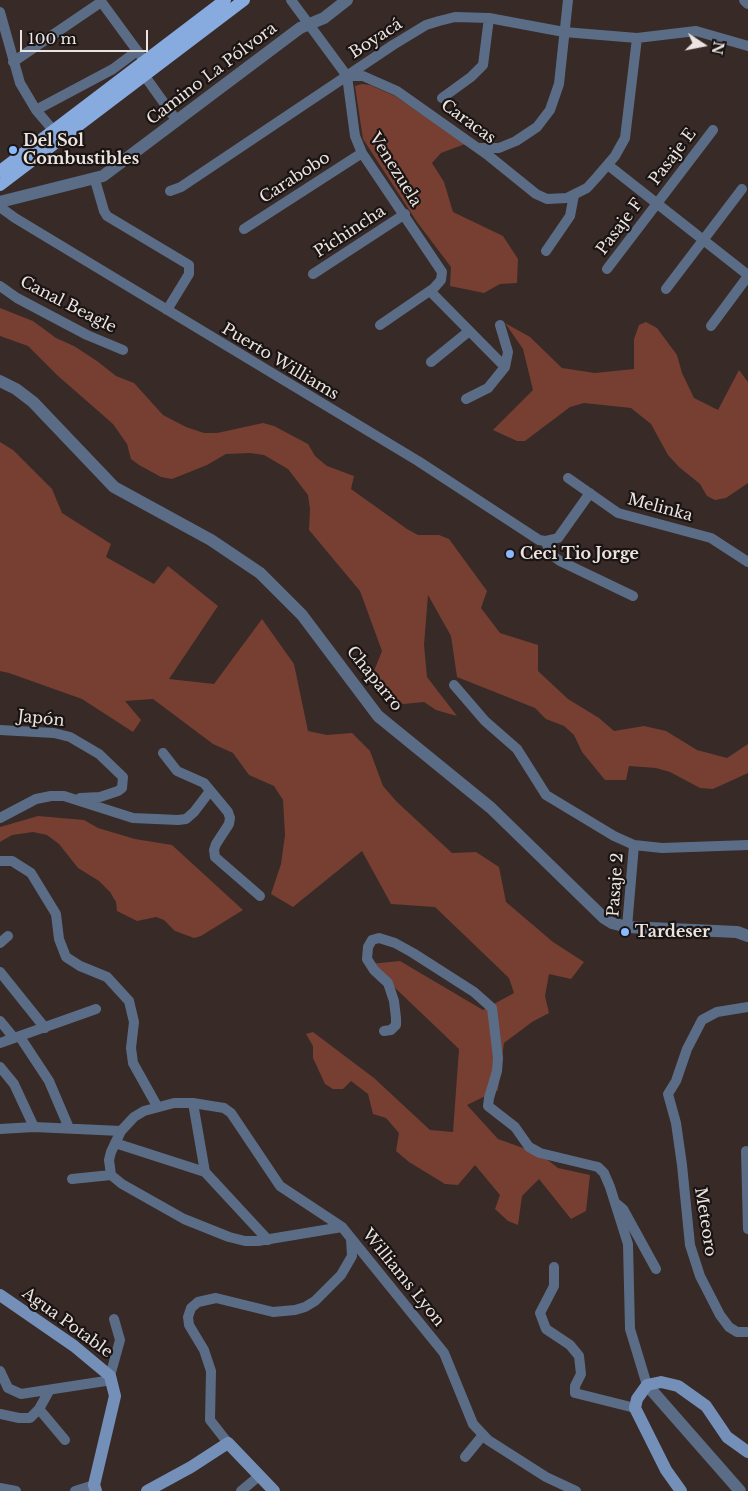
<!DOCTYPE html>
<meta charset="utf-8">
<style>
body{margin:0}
#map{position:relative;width:748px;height:1491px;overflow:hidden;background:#372a27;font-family:"Libre Baskerville",serif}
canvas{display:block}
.north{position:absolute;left:678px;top:20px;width:50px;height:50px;-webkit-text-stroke:4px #1a1413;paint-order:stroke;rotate:101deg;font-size:14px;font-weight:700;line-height:20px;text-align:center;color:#ece4e1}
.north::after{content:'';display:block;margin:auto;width:18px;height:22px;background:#ece4e1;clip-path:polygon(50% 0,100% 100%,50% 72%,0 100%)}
.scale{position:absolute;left:20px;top:30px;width:128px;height:22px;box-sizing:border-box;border:2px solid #ece4e1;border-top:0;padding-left:6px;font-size:15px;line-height:18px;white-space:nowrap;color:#ece4e1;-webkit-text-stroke:4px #1a1413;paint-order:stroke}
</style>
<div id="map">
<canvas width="748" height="1491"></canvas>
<div class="north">N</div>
<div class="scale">100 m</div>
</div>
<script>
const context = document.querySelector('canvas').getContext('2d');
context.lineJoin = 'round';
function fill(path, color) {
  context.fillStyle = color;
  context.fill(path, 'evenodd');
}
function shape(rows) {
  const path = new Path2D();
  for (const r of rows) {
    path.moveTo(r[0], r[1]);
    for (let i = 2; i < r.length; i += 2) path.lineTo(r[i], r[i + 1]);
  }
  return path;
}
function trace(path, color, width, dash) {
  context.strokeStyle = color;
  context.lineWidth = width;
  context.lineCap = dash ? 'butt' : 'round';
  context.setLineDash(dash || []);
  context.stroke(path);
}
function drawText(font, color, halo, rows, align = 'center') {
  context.font = font + ' "Libre Baskerville",serif';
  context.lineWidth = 4.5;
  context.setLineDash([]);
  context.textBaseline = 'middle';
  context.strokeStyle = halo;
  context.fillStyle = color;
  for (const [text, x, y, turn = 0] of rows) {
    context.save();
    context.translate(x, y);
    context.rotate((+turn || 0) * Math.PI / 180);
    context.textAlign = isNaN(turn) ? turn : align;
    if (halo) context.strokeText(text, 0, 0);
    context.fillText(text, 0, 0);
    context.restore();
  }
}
fill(shape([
 [362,84,370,85,395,96,465,144,441,153,432,163,444,182,453,212,503,236,518,259,517,283,500,284,484,293,450,286,451,267,417,222,363,139,355,86],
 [0,308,33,321,56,338,74,346,97,361,116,376,134,383,163,415,186,427,204,433,217,433,263,423,274,426,308,444,315,456,327,466,354,476,351,489,407,529,418,535,439,535,449,539,487,591,481,608,500,633,538,645,538,671,568,699,599,718,614,731,644,726,666,731,697,750,727,758,748,744,748,773,713,789,700,788,670,772,656,768,629,766,626,780,605,780,582,752,574,735,564,726,546,719,535,708,457,677,451,636,428,595,424,645,427,677,457,716,436,710,424,702,403,704,390,698,380,689,374,671,382,651,360,591,309,530,310,509,308,495,288,469,264,455,250,453,226,454,207,465,172,479,161,477,139,465,131,459,127,444,113,424,57,375,28,346,0,336],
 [646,322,657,328,677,355,682,373,694,398,718,410,739,370,748,382,748,483,726,498,715,500,707,496,700,484,679,467,668,455,651,424,631,408,584,403,570,407,525,441,517,441,493,430,533,390,523,349,505,323,530,337,562,368,595,373,634,369,634,339,639,325],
 [0,442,13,450,52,489,62,513,111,544,106,557,154,584,168,566,218,606,169,679,214,684,262,619,294,664,308,731,327,735,352,733,370,751,383,786,397,802,452,853,476,852,499,867,506,902,553,942,584,962,571,979,549,974,545,996,549,1013,532,1022,504,1043,498,1090,467,1105,498,1139,540,1154,558,1168,590,1175,586,1211,571,1219,539,1179,522,1196,518,1225,508,1221,495,1209,500,1195,475,1165,458,1185,445,1184,409,1162,396,1151,399,1133,386,1118,373,1114,368,1094,351,1081,343,1089,333,1089,325,1084,313,1058,313,1046,306,1034,313,1032,374,1078,430,1130,453,1132,459,1049,370,964,400,961,483,1010,514,993,509,978,435,907,391,904,362,851,293,907,271,894,281,864,285,835,283,800,274,786,249,775,233,753,213,744,153,699,125,701,141,720,133,732,82,699,9,673,0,671],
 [38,816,84,820,98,828,135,839,172,845,243,910,201,936,194,938,175,931,164,920,156,917,137,921,117,911,116,902,110,892,99,881,78,868,59,844,47,835,33,832,12,835,0,842,0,827]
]), '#763f32');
trace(shape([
 [100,0,141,56],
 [291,0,347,76,355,136,362,153,442,272,441,280,434,288,380,325],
 [0,12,20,83,36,110,53,130],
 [13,62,101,2],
 [144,75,177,121],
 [347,76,363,76,397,91,489,156,536,194,547,199,567,198,587,188,597,177,615,156,625,138,637,38],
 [442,98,471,77,483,65,489,18],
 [36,110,113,69,137,51],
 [479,148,499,148,516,141,537,127,550,110,559,84,568,0],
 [608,165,748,275],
 [95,180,104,211,107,216,189,265,189,274,167,310],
 [170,191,181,187,393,45,426,25,439,21,455,17,489,18,564,32,637,38,696,31,748,46],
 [0,207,15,218,418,461,539,540,545,541,558,538,590,493],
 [244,229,362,153],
 [546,251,570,216,574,195],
 [607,269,713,130],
 [313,274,405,214],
 [0,286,17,298,87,335,123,350],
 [666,289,742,189],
 [430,291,505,367],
 [711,326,748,276],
 [431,362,468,332],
 [466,399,488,388,505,367,508,352,500,325],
 [568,478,618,513,711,538,748,562],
 [545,541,553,556,560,561,633,596],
 [454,685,485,721,517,749,546,795,614,836,634,845,662,848,748,845],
 [0,730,54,733,70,737,99,754,123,777,122,788,118,791,100,797,80,798],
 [163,753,177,771,204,783,228,812,230,818,229,824,216,844,214,850,215,857,260,896],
 [0,818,36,799,51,796,64,796,133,818,178,820,186,819,194,812,210,791],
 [0,861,12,861,31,873,56,914,59,939,66,957,80,966,107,977,129,1001,134,1022,131,1048,133,1063,157,1106],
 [627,927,634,845],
 [0,943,8,936],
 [0,972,45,1028],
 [748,1007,717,1012,702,1020,687,1049,676,1081,668,1094,676,1123,682,1165,690,1245,700,1276,720,1315,729,1327,737,1332,748,1332],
 [0,1021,14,1038],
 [384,1031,391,1030,396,1025,396,1018,394,1001,388,983,374,970,367,959,368,947,372,940,379,938,395,943,413,953,474,992,492,1008,498,1058,497,1071,489,1098,488,1106,515,1127,529,1147,540,1153,598,1167,604,1173,610,1187,628,1244,630,1329,647,1385],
 [20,1037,49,1081,69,1128],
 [0,1043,96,1009],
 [0,1067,14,1084,34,1127],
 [193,1103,205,1172,268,1240],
 [0,1129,34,1127,121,1131],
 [115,1143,205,1172],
 [746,1151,748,1229],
 [72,1179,111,1175],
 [617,1204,623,1209,656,1269],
 [342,1227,280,1186,231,1113,224,1108,193,1103,174,1103,144,1111,134,1117,121,1131,111,1152,109,1160,111,1175,122,1184,184,1219,229,1237,245,1241,258,1241,342,1227,444,1353,473,1424,488,1440,546,1477,576,1491],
 [554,1267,554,1286,540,1313,546,1329,570,1345,579,1356,581,1374,575,1386,575,1393,635,1408],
 [0,1371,8,1388,21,1394,112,1380],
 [110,1376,120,1340,114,1319],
 [39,1409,65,1440],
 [0,1414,19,1418,30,1418,39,1409,49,1391],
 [228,1443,210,1420,211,1371,204,1350,189,1325,188,1317,191,1308,198,1302,216,1298,273,1312,295,1310,305,1307,315,1301,341,1275,352,1256,351,1239],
 [465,1457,483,1435],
 [0,1488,16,1491],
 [75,1491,94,1485],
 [241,1491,259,1476]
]), '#5b6d86', 10);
trace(shape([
 [745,0,748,3],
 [0,202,103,176,300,28,324,18,347,0],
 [0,381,16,389,33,402,114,487,211,540,260,573,302,615,378,716,491,808,604,918,612,923,627,927,737,932,748,936],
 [647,1385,740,1491]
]), '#5b6d86', 12);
trace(shape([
 [0,1295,74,1346,110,1376,115,1396,94,1485,96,1491],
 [147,1491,191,1467,228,1443,274,1491],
 [681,1491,666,1470,635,1408,637,1399,647,1385,661,1382,678,1386,706,1406,727,1437,748,1452]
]), '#7490b8', 12);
trace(shape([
 [0,171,225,0],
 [0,185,244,0]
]), '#87abde', 12);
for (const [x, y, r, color] of [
 [13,150,5,"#8bb9fc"],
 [510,554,5,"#8bb9fc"],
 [625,932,5,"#8bb9fc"]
]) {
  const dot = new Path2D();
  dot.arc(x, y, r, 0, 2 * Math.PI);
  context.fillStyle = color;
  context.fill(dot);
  trace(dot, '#1a1413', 2);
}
drawText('16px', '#ece4e1', '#1a1413', [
 ["Boyacá",376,39,-33],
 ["Camino La Pólvora",212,74,-37],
 ["Caracas",468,122,36],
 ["Pasaje E",673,157,-53],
 ["Venezuela",395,170,58],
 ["Carabobo",295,178,-33],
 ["Pasaje F",620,227,-53],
 ["Pichincha",350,232,-33],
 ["Canal Beagle",68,305,27],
 ["Puerto Williams",280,362,31],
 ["Melinka",660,508,15],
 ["Chaparro",374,679,51],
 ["Japón",41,719,6],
 ["Pasaje 2",616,885,-86],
 ["Meteoro",705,1222,81],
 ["Williams Lyon",403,1278,51],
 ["Agua Potable",67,1323,36]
]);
drawText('bold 16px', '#ece4e1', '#1a1413', [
 ["Del Sol",23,141],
 ["Combustibles",23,159],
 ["Ceci Tio Jorge",520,554],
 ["Tardeser",635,932]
], 'left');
</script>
